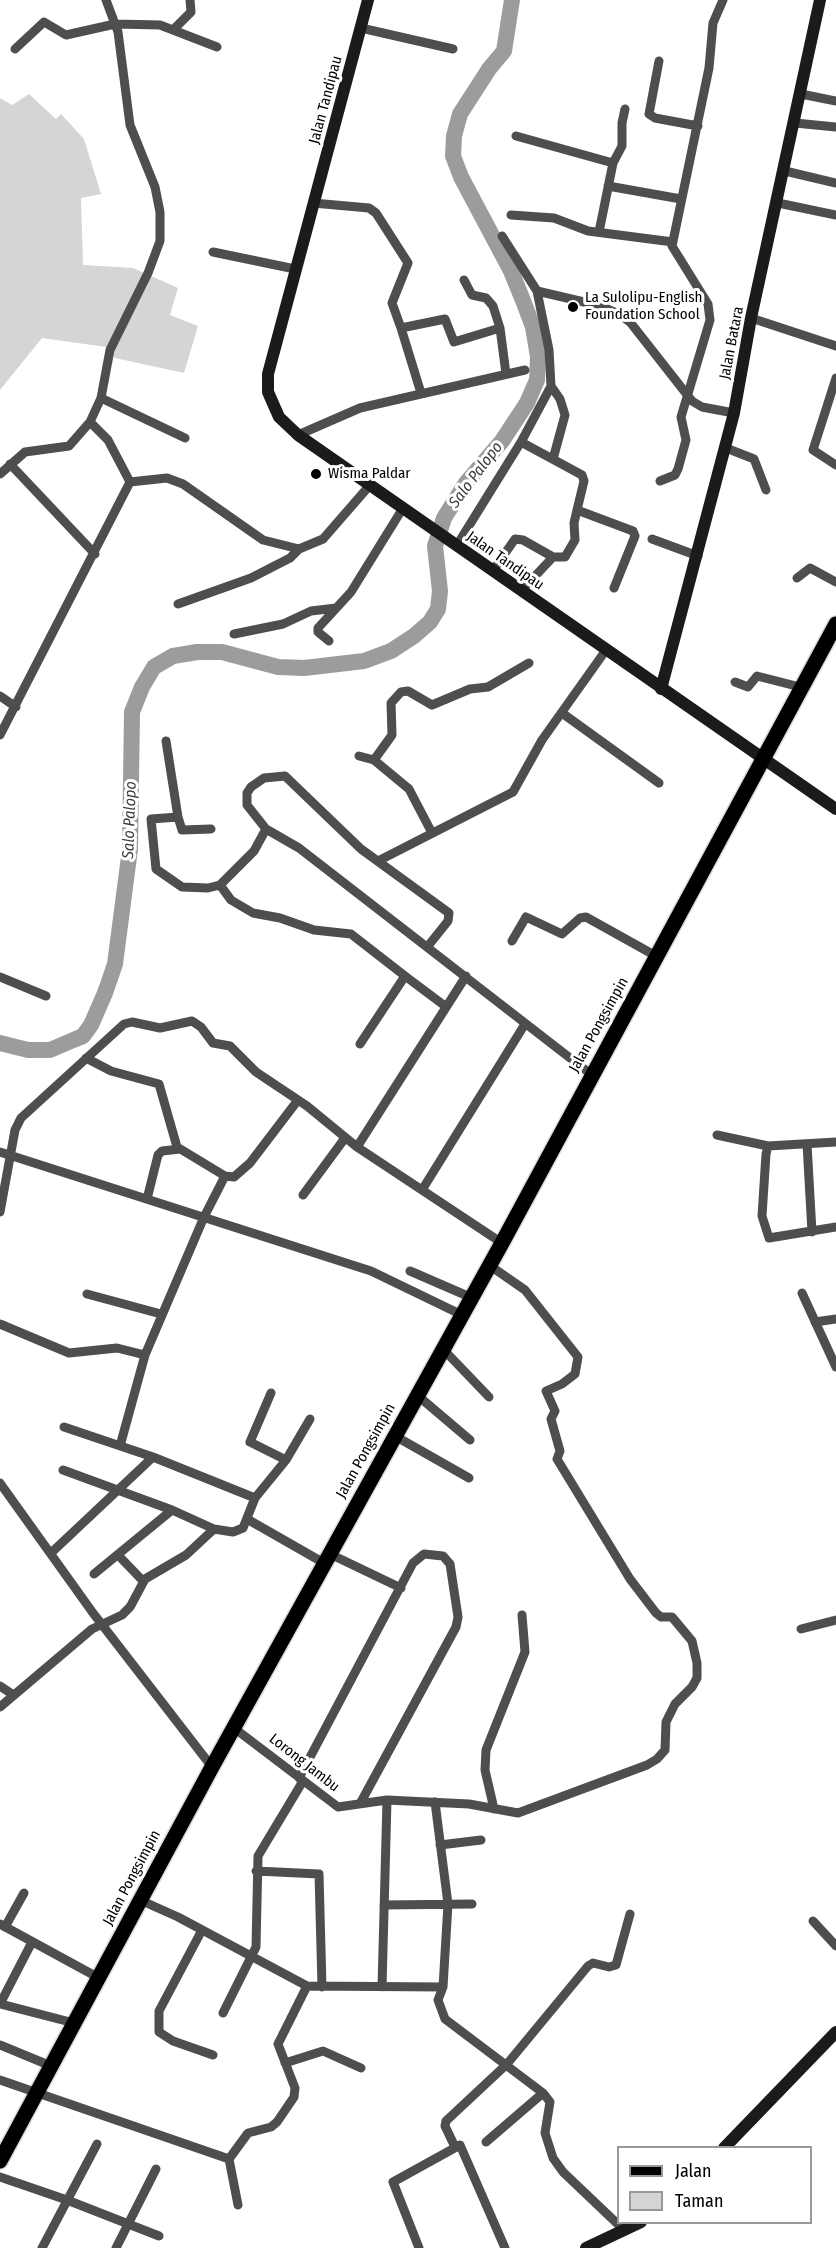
<!DOCTYPE html>
<style>
body{margin:0}
#map{position:relative;width:836px;height:2248px;overflow:hidden;background:#fff;font-family:"Fira Sans Condensed",sans-serif}
canvas{display:block}
.legend{position:absolute;left:617px;top:2146px;width:195px;height:78px;box-sizing:border-box;background:#fff;border:2px solid #999;margin:0;padding:8px 10px;list-style:none;font-size:18px;color:#000}
.legend li{display:flex;align-items:center;gap:12px;height:30px}
.legend b{width:30px;border:2px solid #999}
</style>
<div id="map">
<canvas width="836" height="2248"></canvas>
<ul class="legend">
<li><b style="height:8px;background:#000"></b>Jalan</li>
<li><b style="height:16px;background:#d5d5d5"></b>Taman</li>
</ul>
</div>
<script>
const context = document.querySelector('canvas').getContext('2d');
context.lineJoin = 'round';
function fill(path, color) {
  context.fillStyle = color;
  context.fill(path, 'evenodd');
}
function shape(rows) {
  const path = new Path2D();
  for (const r of rows) {
    path.moveTo(r[0], r[1]);
    for (let i = 2; i < r.length; i += 2) path.lineTo(r[i], r[i + 1]);
  }
  return path;
}
function trace(path, color, width, dash) {
  context.strokeStyle = color;
  context.lineWidth = width;
  context.lineCap = dash ? 'butt' : 'round';
  context.setLineDash(dash || []);
  context.stroke(path);
}
function drawText(font, color, halo, rows, align = 'center') {
  context.font = font + ' "Fira Sans Condensed",sans-serif';
  context.lineWidth = 6;
  context.setLineDash([]);
  context.textBaseline = 'middle';
  context.strokeStyle = halo;
  context.fillStyle = color;
  for (const [text, x, y, turn = 0] of rows) {
    context.save();
    context.translate(x, y);
    context.rotate((+turn || 0) * Math.PI / 180);
    context.textAlign = isNaN(turn) ? turn : align;
    if (halo) context.strokeText(text, 0, 0);
    context.fillText(text, 0, 0);
    context.restore();
  }
}
fill(shape([
 [29,94,56,119,61,114,84,139,101,194,81,198,83,265,133,268,178,288,170,315,198,326,184,373,115,358,106,347,42,338,0,390,0,98,12,105]
]), '#d5d5d5');
trace(shape([
 [0,1043,28,1050,50,1050,71,1041,83,1036,91,1025,105,993,115,964,130,849,132,712,142,687,154,667,173,656,197,652,222,652,278,667,304,668,364,661,391,651,414,636,430,622,438,609,440,591,435,546,444,518,466,483,502,441,527,403,537,380,538,357,533,327,524,303,511,271,461,177,453,156,454,136,460,114,489,69,504,51,512,0]
]), '#9c9c9c', 16);
const primary = shape([
 [0,2161,212,1767,502,1243,836,624]
]);
trace(primary, '#dbdbdb', 18);
trace(shape([
 [361,28,453,49],
 [174,29,191,12,190,0],
 [15,49,44,22,66,35,115,24,160,25,217,47],
 [659,61,649,114,655,118,698,126],
 [801,94,836,101],
 [795,123,836,127],
 [516,136,613,163],
 [785,171,836,183],
 [608,186,681,199],
 [313,203,369,208,376,213,408,263,392,303,401,328,445,319,454,342,500,328],
 [778,203,836,215],
 [511,215,554,218,588,231,673,242],
 [599,232,613,163,622,146,622,123,625,109],
 [213,252,295,269],
 [464,280,472,295,486,298,493,306,500,328,506,374],
 [537,291,601,306,619,314,630,322,692,401,702,407,734,413],
 [751,318,836,346],
 [401,328,421,393],
 [836,378,813,450,836,465],
 [551,386,560,399,565,415,553,459],
 [101,398,185,438],
 [90,422,108,440,130,482],
 [298,435,360,408,525,370],
 [521,442,582,475,584,481,577,510,633,531,635,536,614,588],
 [726,448,754,459,766,490],
 [10,464,95,554],
 [0,474,25,452,69,446,90,422,101,398,110,350,148,273,160,241,160,212,155,187,130,125,118,32,106,0],
 [660,481,675,475,678,469,686,440,681,417,710,320,708,304,672,246,709,68,713,23,723,0],
 [652,539,698,556],
 [457,545,521,442,551,386,549,350,537,291,502,236],
 [494,569,515,539,523,540,553,557],
 [797,578,810,568,836,582],
 [522,590,553,557,565,557,575,540,574,523,577,510],
 [178,604,251,578,290,558,299,549],
 [234,634,283,624,311,611,336,608],
 [329,641,318,632,318,628,351,592,403,508],
 [735,682,748,687,757,676,800,687],
 [0,696,16,707],
 [562,713,659,783],
 [0,735,130,482,167,478,183,484,263,540,299,549,323,539,370,485],
 [166,741,178,817,151,819,156,869,182,887,208,888,220,885,231,900,253,913,280,918,314,930,351,934,405,976,360,1044],
 [359,756,374,760,409,789,432,833],
 [374,760,392,735,391,703,401,692,408,691,432,705,470,689,488,687,529,663],
 [178,817,182,830,211,829],
 [378,861,513,792,542,740,606,650],
 [220,885,254,851,266,829],
 [512,941,526,917,562,934,580,918,586,917,656,956],
 [428,946,448,921,449,913,361,849,285,776,264,778,251,787,247,793,247,805,266,829,299,848,592,1075],
 [405,976,445,1006],
 [0,977,46,996],
 [86,1058,111,1071,159,1084,177,1147,225,1176],
 [717,1135,768,1146,836,1142],
 [807,1144,812,1232],
 [768,1146,766,1154,762,1216,769,1238,836,1227],
 [357,1147,466,976],
 [0,1152,371,1271,460,1314],
 [422,1190,525,1024],
 [303,1195,345,1138],
 [147,1199,158,1155,162,1151,180,1149],
 [0,1212,15,1130,21,1118,124,1024,132,1022,160,1028,192,1021,201,1027,213,1043,230,1046,256,1072,307,1106,357,1147,502,1243],
 [410,1271,470,1297],
 [802,1293,836,1367],
 [87,1294,161,1314],
 [815,1322,836,1319],
 [0,1324,69,1353,117,1348,145,1355,204,1217,225,1176,234,1177,250,1163,298,1100],
 [442,1348,489,1397],
 [417,1395,470,1440],
 [395,1436,469,1478],
 [120,1446,145,1355],
 [286,1460,310,1419],
 [63,1470,172,1510,214,1529,233,1532,243,1528,255,1498,153,1457,64,1427],
 [0,1483,93,1613,212,1767],
 [255,1498,286,1460,250,1442,271,1393],
 [247,1519,324,1563],
 [51,1553,153,1457],
 [330,1554,401,1588],
 [118,1555,143,1581],
 [94,1574,172,1510],
 [801,1629,836,1620],
 [0,1686,12,1694],
 [0,1707,92,1629,122,1615,130,1607,145,1579,186,1555,214,1529],
 [234,1728,338,1807,387,1800,469,1804,518,1813,647,1765,657,1759,665,1750,666,1722,675,1704,692,1687,697,1678,697,1663,692,1641,672,1617,661,1617,656,1613,630,1579,557,1459,560,1451,551,1419,555,1411,546,1391,562,1384,575,1374,578,1357,525,1290,489,1265],
 [299,1778,413,1563,424,1554,443,1556,450,1564,458,1617,456,1627,361,1802],
 [435,1802,448,1904,443,1987],
 [494,1809,485,1770,486,1750,525,1652,522,1615],
 [440,1845,481,1840],
 [256,1871,319,1874,322,1987],
 [140,1900,178,1917,307,1986,443,1987,438,2000,445,2019,543,2093,550,2102,545,2133,553,2158,563,2172,625,2231],
 [384,1905,472,1904],
 [813,1921,836,1946],
 [0,1924,99,1978],
 [5,1927,24,1893],
 [202,1930,159,2011,159,2032,173,2041,213,2055],
 [382,1987,387,1800],
 [0,2004,32,1942],
 [1,2004,74,2023],
 [223,2013,256,1947,258,1856,303,1781],
 [0,2045,51,2066],
 [285,2063,323,2051,361,2068],
 [0,2080,229,2159,248,2133,271,2127,277,2122,294,2097,295,2088,278,2044,307,1986],
 [486,2142,543,2093],
 [455,2147,445,2126,446,2121,507,2064,588,1966,593,1963,609,1967,616,1965,630,1914],
 [229,2159,238,2205],
 [0,2177,67,2200,159,2236],
 [42,2248,97,2144],
 [116,2248,156,2169],
 [419,2248,393,2182,460,2145,505,2248]
]), '#4e4e4e', 9);
trace(shape([
 [368,0,268,374,268,392,279,417,298,435,836,809],
 [661,689,734,413,751,318,820,0],
 [724,2148,836,2032],
 [586,2248,641,2222]
]), '#1b1b1b', 12);
trace(primary, '#000', 15);
for (const [x, y, r, color] of [
 [573,307,6,"#000"],
 [316,474,6,"#000"]
]) {
  const dot = new Path2D();
  dot.arc(x, y, r, 0, 2 * Math.PI);
  context.fillStyle = color;
  context.fill(dot);
  trace(dot, '#fff', 2);
}
drawText('15px', '#000', '#fff', [
 ["Jalan Tandipau",326,100,-75],
 ["Jalan Batara",732,343,-79],
 ["Jalan Tandipau",505,561,35],
 ["Jalan Pongsimpin",599,1025,-61],
 ["Jalan Pongsimpin",366,1451,-61],
 ["Lorong Jambu",304,1763,38],
 ["Jalan Pongsimpin",132,1878,-62]
]);
drawText('15px', '#000', '#fff', [
 ["La Sulolipu-English",585,298],
 ["Foundation School",585,315],
 ["Wisma Paldar",328,474]
], 'left');
drawText('italic 16px', '#3d3d3d', '#fff', [
 ["Salo Palopo",476,475,-53],
 ["Salo Palopo",130,820,-88]
]);
</script>
